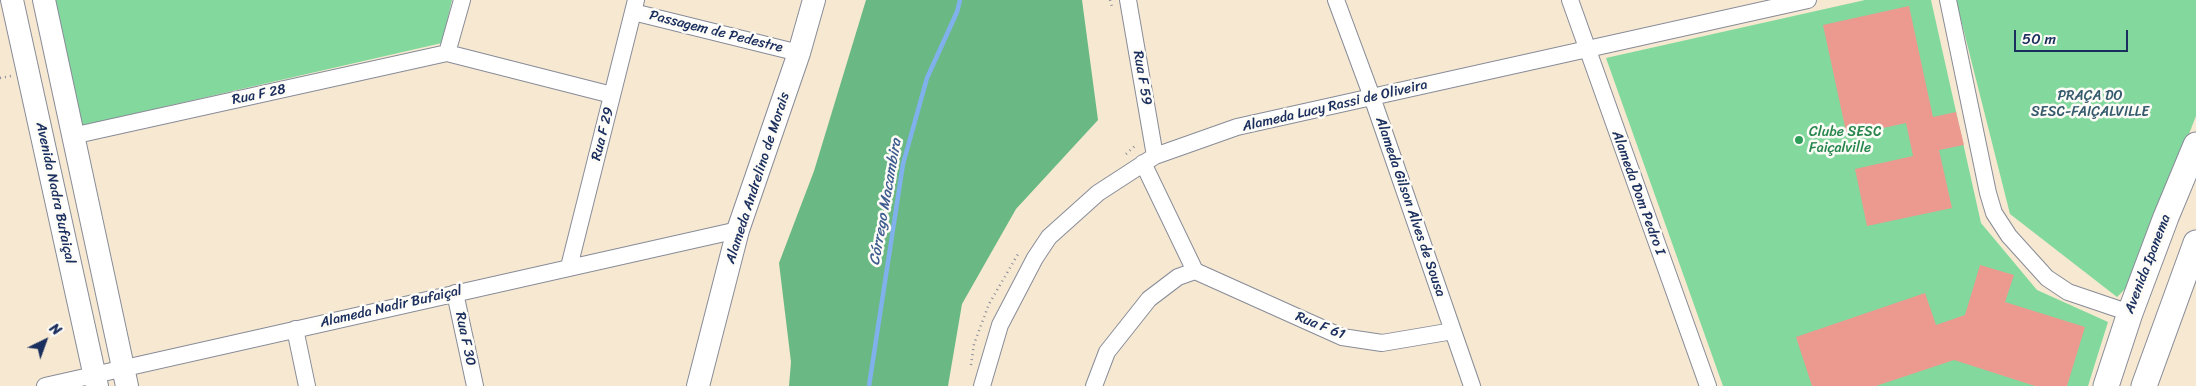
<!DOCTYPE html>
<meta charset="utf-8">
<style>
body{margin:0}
#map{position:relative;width:2196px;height:386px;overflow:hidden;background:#f6e8d1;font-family:Sriracha,sans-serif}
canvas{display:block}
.north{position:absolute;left:20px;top:316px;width:50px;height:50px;-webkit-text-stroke:4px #fdfcf7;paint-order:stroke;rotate:42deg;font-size:14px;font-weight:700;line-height:20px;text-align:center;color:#1b2f5e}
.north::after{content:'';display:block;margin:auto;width:18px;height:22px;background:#1b2f5e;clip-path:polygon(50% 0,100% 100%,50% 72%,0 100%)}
.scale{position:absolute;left:2014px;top:30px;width:114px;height:22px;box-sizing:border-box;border:2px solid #1b2f5e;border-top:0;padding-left:6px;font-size:15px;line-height:18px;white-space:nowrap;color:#1b2f5e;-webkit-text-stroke:4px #fdfcf7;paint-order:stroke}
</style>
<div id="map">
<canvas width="2196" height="386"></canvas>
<div class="north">N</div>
<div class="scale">50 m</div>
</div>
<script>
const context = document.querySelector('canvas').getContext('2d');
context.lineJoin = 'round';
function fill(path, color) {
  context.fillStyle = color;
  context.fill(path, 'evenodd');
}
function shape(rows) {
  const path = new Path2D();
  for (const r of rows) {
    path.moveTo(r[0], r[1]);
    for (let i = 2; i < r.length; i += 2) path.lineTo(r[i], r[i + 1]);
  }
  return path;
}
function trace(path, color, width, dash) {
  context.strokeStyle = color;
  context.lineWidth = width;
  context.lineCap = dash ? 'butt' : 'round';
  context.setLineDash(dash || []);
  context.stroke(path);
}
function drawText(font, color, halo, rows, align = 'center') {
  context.font = font + ' Sriracha,sans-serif';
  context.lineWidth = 5;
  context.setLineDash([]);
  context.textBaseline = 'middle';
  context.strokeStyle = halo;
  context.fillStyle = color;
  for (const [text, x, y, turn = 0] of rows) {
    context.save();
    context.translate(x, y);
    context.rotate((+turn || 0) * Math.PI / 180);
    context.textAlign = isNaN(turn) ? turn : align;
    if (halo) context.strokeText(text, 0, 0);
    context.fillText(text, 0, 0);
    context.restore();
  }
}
fill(shape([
 [51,0,452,0,442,43,76,127],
 [1865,0,1931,0,1981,223,2037,290,2108,322,2088,386,1723,386,1606,58],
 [1956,0,2196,0,2196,116,2131,283,2117,297,2010,214]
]), '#83d99d');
fill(shape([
 [866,0,1082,0,1098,120,1016,209,962,304,948,386,789,386,791,362,779,263,814,171]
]), '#6ab984');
trace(shape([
 [869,386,903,164,927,78,957,12,960,0]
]), '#80b1ec', 4.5);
fill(shape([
 [1909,6,1933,117,1956,112,1964,145,1939,150,1952,208,1867,226,1855,169,1913,156,1906,123,1847,136,1823,25],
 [1980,265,2014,275,2005,302,2085,327,2067,386,2035,386,1954,360,1876,386,1812,386,1796,337,1925,293,1936,325,1965,315]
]), '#ec9990');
const street = shape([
 [1128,0,1155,156],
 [1336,0,1372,97,1472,386],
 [1570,0,1708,386],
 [1948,0,1988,193,1994,213,2009,236,2047,278,2068,292,2130,313],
 [633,12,799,53],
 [447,53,462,0],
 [72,136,447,53,612,95],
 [1143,163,1195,271],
 [569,267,636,0],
 [455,293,475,386],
 [295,329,307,386],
 [45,386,738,230],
 [982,386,1000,325,1035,258,1049,237,1098,193,1155,156,1237,127,1808,0],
 [1094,386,1107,352,1149,299,1178,277,1195,271,1342,337,1382,343,1453,331]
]);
const secondary = shape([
 [12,0,97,386],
 [44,0,127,386],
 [698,386,738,230,799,53,814,0]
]);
const primary = shape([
 [2106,386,2130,313,2166,217,2196,145],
 [2144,386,2196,243]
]);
trace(street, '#888c98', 18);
trace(secondary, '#888c98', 24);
trace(primary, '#888c98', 27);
trace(shape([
 [1110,0,1112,7],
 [0,78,11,76],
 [1126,154,1137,144],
 [971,365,974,344,989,304,1018,254]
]), '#888c98', 2.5, [1, 4]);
trace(street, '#fff', 16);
trace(secondary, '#fff', 22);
trace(primary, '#fff', 25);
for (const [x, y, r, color] of [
 [1799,140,5,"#2e9e5b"]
]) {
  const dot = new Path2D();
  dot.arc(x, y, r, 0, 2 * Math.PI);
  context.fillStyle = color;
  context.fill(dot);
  trace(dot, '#fdfcf7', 2);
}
drawText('14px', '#1b2f5e', '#fdfcf7', [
 ["Passagem de Pedestre",716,32,14],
 ["Rua F 59",1142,78,80],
 ["Rua F 28",259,95,-12],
 ["Alameda Lucy Rassi de Oliveira",1335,106,-13],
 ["Rua F 29",603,134,-76],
 ["Alameda Andrelino de Morais",758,178,-72],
 ["Avenida Nadra Bufaiçal",55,193,78],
 ["Alameda Dom Pedro I",1638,193,70],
 ["Alameda Gilson Alves de Sousa",1410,207,71],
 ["Avenida Ipanema",2148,264,-69],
 ["Alameda Nadir Bufaiçal",391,307,-13],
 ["Rua F 61",1320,326,22],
 ["Rua F 30",465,339,78]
]);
drawText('14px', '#355a6e', '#fdfcf7', [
 ["PRAÇA DO",2090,96],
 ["SESC-FAIÇALVILLE",2090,112]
]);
drawText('14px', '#27864d', '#fdfcf7', [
 ["Clube SESC",1809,132],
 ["Faiçalville",1809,148]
], 'left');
drawText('italic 15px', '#3e5c90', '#fdfcf7', [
 ["Córrego Macambira",886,202,-80]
]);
</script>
